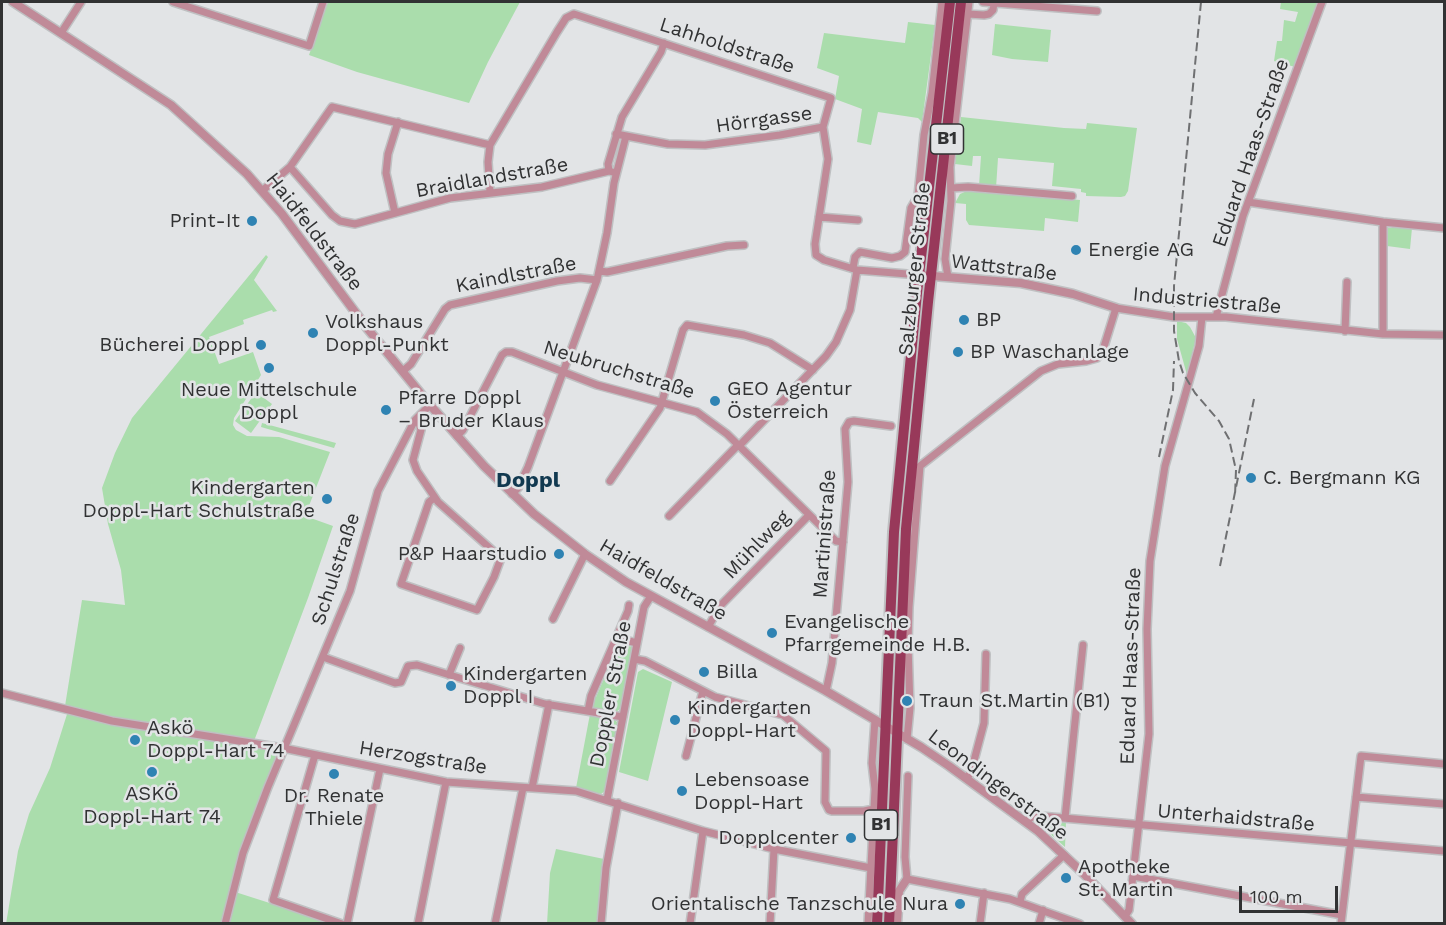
<!DOCTYPE html>
<meta charset="utf-8">
<style>
body{margin:0}
#map{position:relative;width:1446px;height:925px;overflow:hidden;background:#e2e4e6;font-family:"Work Sans",sans-serif}
canvas{display:block}
.frame{position:absolute;inset:0;border:3px solid #313233;pointer-events:none}
.scale{position:absolute;left:1239px;top:886px;width:99px;height:27px;box-sizing:border-box;border:3px solid #313233;border-top:0;padding-left:8px;font-size:18px;line-height:21px;white-space:nowrap;color:#313233;-webkit-text-stroke:4px #e2e4e6;paint-order:stroke}
</style>
<div id="map">
<canvas width="1446" height="925"></canvas>
<div class="frame"></div>
<div class="scale">100 m</div>
</div>
<script>
const context = document.querySelector('canvas').getContext('2d');
context.lineJoin = 'round';
function fill(path, color) {
  context.fillStyle = color;
  context.fill(path, 'evenodd');
}
function shape(rows) {
  const path = new Path2D();
  for (const r of rows) {
    path.moveTo(r[0], r[1]);
    for (let i = 2; i < r.length; i += 2) path.lineTo(r[i], r[i + 1]);
  }
  return path;
}
function trace(path, color, width, dash) {
  context.strokeStyle = color;
  context.lineWidth = width;
  context.lineCap = dash ? 'butt' : 'round';
  context.setLineDash(dash || []);
  context.stroke(path);
}
function drawText(font, color, halo, rows, align = 'center') {
  context.font = font + ' "Work Sans",sans-serif';
  context.lineWidth = 5;
  context.setLineDash([]);
  context.textBaseline = 'middle';
  context.strokeStyle = halo;
  context.fillStyle = color;
  for (const [text, x, y, turn = 0] of rows) {
    context.save();
    context.translate(x, y);
    context.rotate((+turn || 0) * Math.PI / 180);
    context.textAlign = isNaN(turn) ? turn : align;
    if (halo) context.strokeText(text, 0, 0);
    context.fillText(text, 0, 0);
    context.restore();
  }
}
fill(shape([
 [328,2,520,2,488,62,469,103,357,72,309,55],
 [1281,2,1320,2,1295,67,1274,61,1277,41,1282,41,1284,20,1295,22,1298,12,1280,9],
 [908,22,935,25,922,122,918,118,878,112,871,145,857,142,862,109,835,99,839,76,817,68,824,33,905,43],
 [995,24,1051,30,1048,62,1012,59,992,55],
 [961,117,1064,128,1086,129,1087,123,1137,128,1128,191,1125,196,1121,197,1086,196,1086,193,1081,192,1081,189,1052,186,1054,163,998,158,996,188,979,186,981,156,973,156,972,166,955,164],
 [969,190,1080,200,1078,222,1045,218,1044,231,969,225,966,220,966,204,955,203,960,194],
 [1387,228,1412,228,1410,249,1387,246],
 [266,255,268,257,254,280,277,311,273,312,272,310,243,320,244,324,209,337,219,364,253,352,261,375,234,418,233,425,236,430,247,436,279,437,330,452,305,516,333,526,308,598,254,741,193,737,268,748,276,757,239,855,229,890,332,923,6,924,18,851,29,814,50,768,68,711,113,719,65,706,82,600,125,605,121,570,108,524,102,488,115,453,132,418],
 [1177,321,1186,323,1190,327,1196,338,1187,375,1177,339],
 [256,392,272,404,251,433,235,421],
 [262,423,336,443,334,448,261,427],
 [619,644,633,647,621,708,615,713,594,709,592,707,593,697,596,697],
 [643,669,672,682,648,781,619,772,638,672],
 [590,714,613,718,618,723,608,785,605,791,601,794,576,788],
 [1044,819,1066,822,1065,847,1041,826,1040,823],
 [556,849,604,859,598,923,547,924,550,873]
]), '#aaddac');
const minor = shape([
 [173,2,309,46,323,2],
 [983,2,1097,11],
 [968,14,984,15,989,14,993,10,994,2],
 [61,33,81,2],
 [616,134,668,144,705,145,780,135,823,127,828,159,815,244,816,255,824,260,857,270,920,275],
 [290,167,332,215,340,221,355,224,450,198,542,187,609,171,616,173],
 [609,171,608,164,622,117,661,52,664,43],
 [951,188,968,187,1072,196],
 [262,191,290,167,332,107,490,145],
 [490,192,488,162,490,145,557,32,566,18,574,14,831,98,823,127],
 [1248,202,1383,222,1444,228],
 [395,213,386,173,388,154,398,122],
 [819,217,858,220],
 [1383,222,1383,334],
 [853,268,855,257,860,252,892,258,900,256,905,252,911,208,918,196,924,135,932,93,942,2],
 [600,271,607,272,727,246,744,245],
 [948,277,945,259,951,201,950,167,969,2],
 [1216,317,1243,216,1322,2],
 [1345,331,1347,282],
 [403,371,411,364,445,309,450,305,557,281,580,278,597,280],
 [415,420,419,423,421,430,413,460,417,471,438,502,501,558,494,577,477,610,401,584,429,502,434,498],
 [457,436,463,430,502,355,506,352,512,352,597,385,697,412,727,434,836,541,843,542],
 [739,446,826,356,836,342,850,310,857,270],
 [610,481,660,408,683,330,687,325,744,335,770,343,813,370],
 [512,494,518,488,528,467,597,280,607,233,614,183,626,136],
 [669,516,738,445],
 [553,619,585,554],
 [708,627,721,605,809,515],
 [617,638,637,643],
 [323,657,395,683,401,682,408,666,417,665,545,704,623,717],
 [634,659,645,661,715,697,783,715,826,751,825,802,829,810,832,811,864,811,874,809],
 [449,675,460,648],
 [826,691,832,663,848,482,845,429,849,422,854,421,891,426],
 [2,693,112,721,283,748,446,782,576,791,703,831,774,849,871,868],
 [588,711,591,696,628,611,629,605],
 [907,739,910,708,908,644,909,607,920,466,1041,371,1058,364,1086,361,1097,358,1102,353,1116,308,1174,317,1226,317,1383,334,1444,335],
 [315,755,273,900,342,924],
 [686,756,703,691],
 [908,776,905,857,907,879,1010,899,1080,924],
 [967,778,971,772,984,723,986,654],
 [532,788,549,704],
 [1356,797,1444,804],
 [607,800,644,607,651,596],
 [1065,818,1083,645],
 [1026,821,1032,817,1040,816,1444,851],
 [1133,876,1342,915],
 [1020,902,1022,894,1064,855],
 [1125,916,1129,910,1149,734,1147,629,1150,561,1165,466,1199,346,1202,317],
 [225,924,243,853,268,787,350,591,378,491,415,420,430,405],
 [347,924,380,769],
 [418,924,446,782],
 [495,924,523,788],
 [601,924,606,868,618,803],
 [690,924,703,831],
 [770,924,774,849],
 [868,924,875,789,872,763,875,720],
 [980,924,984,893],
 [1039,924,1043,910],
 [1341,924,1361,756,1444,764]
]);
const tertiary = shape([
 [13,2,171,105,247,174,282,214,367,328,430,405,484,466,534,514,585,554,626,582,826,691,921,747,949,766,1038,831,1084,874,1132,924],
 [920,275,1021,283,1073,294,1116,308],
 [897,924,899,891,907,879]
]);
const primary = shape([
 [877,924,894,532,917,293,950,2],
 [889,924,906,529,928,302,961,2]
]);
trace(minor, '#bfc0c2', 10);
trace(tertiary, '#bfc0c2', 11);
trace(primary, '#bfc0c2', 14);
trace(minor, '#c08a98', 7);
trace(tertiary, '#c08a98', 8);
trace(primary, '#98395a', 10);
trace(shape([
 [1201,2,1174,286,1174,331,1179,361,1183,373,1195,393,1219,421,1229,439,1236,470,1235,496],
 [1159,457,1173,390,1174,361],
 [1220,566,1254,399]
]), '#6f7072', 2, [9, 4.5]);
for (const [x, y, r, color] of [
 [252,221,6,"#2f83b3"],
 [1076,250,6,"#2f83b3"],
 [964,320,6,"#2f83b3"],
 [313,333,6,"#2f83b3"],
 [261,345,6,"#2f83b3"],
 [958,352,6,"#2f83b3"],
 [269,368,6,"#2f83b3"],
 [715,401,6,"#2f83b3"],
 [386,410,6,"#2f83b3"],
 [1251,478,6,"#2f83b3"],
 [327,499,6,"#2f83b3"],
 [559,554,6,"#2f83b3"],
 [772,633,6,"#2f83b3"],
 [704,672,6,"#2f83b3"],
 [451,686,6,"#2f83b3"],
 [907,701,6,"#2f83b3"],
 [675,720,6,"#2f83b3"],
 [135,740,6,"#2f83b3"],
 [152,772,6,"#2f83b3"],
 [334,774,6,"#2f83b3"],
 [682,791,6,"#2f83b3"],
 [851,838,6,"#2f83b3"],
 [1066,878,6,"#2f83b3"],
 [960,904,6,"#2f83b3"]
]) {
  const dot = new Path2D();
  dot.arc(x, y, r, 0, 2 * Math.PI);
  context.fillStyle = color;
  context.fill(dot);
  trace(dot, '#e2e4e6', 2);
}
for (const [x, y, w] of [
 [947,139,33],
 [881,825,33]
]) {
  const box = new Path2D();
  box.roundRect(x - w / 2, y - 15, w, 30, 4.5);
  context.fillStyle = '#e2e4e6';
  context.fill(box);
  trace(box, '#313233', 1.5);
}
drawText('bold 18px', '#313233', null, [
 ["B1",947,139],
 ["B1",881,825]
]);
drawText('20px', '#313233', '#e2e4e6', [
 ["Lahholdstraße",727,46,18],
 ["Hörrgasse",764,120,-8],
 ["Eduard Haas-Straße",1251,153,-71],
 ["Braidlandstraße",492,178,-10],
 ["Haidfeldstraße",314,232,52],
 ["Wattstraße",1004,268,7],
 ["Salzburger Straße",915,269,-84],
 ["Kaindlstraße",516,275,-11],
 ["Industriestraße",1207,301,5],
 ["Neubruchstraße",619,370,17],
 ["Martinistraße",825,534,-86],
 ["Mühlweg",757,545,-46],
 ["Schulstraße",336,569,-72],
 ["Haidfeldstraße",663,580,30],
 ["Eduard Haas-Straße",1131,666,-88],
 ["Doppler Straße",611,694,-79],
 ["Herzogstraße",423,758,9],
 ["Leondingerstraße",998,785,37],
 ["Unterhaidstraße",1236,818,5]
]);
drawText('20px', '#313233', '#e2e4e6', [
 ["Print-It",240,221,"right"],
 ["Energie AG",1088,250],
 ["BP",976,320],
 ["Volkshaus",325,322],
 ["Doppl-Punkt",325,345],
 ["Bücherei Doppl",249,345,"right"],
 ["BP Waschanlage",970,352],
 ["GEO Agentur",727,389],
 ["Österreich",727,412],
 ["Neue Mittelschule",269,390,"center"],
 ["Doppl",269,413,"center"],
 ["Pfarre Doppl",398,398],
 ["– Bruder Klaus",398,421],
 ["C. Bergmann KG",1263,478],
 ["Kindergarten",315,488,"right"],
 ["Doppl-Hart Schulstraße",315,511,"right"],
 ["P&P Haarstudio",547,554,"right"],
 ["Evangelische",784,622],
 ["Pfarrgemeinde H.B.",784,645],
 ["Billa",716,672],
 ["Kindergarten",463,674],
 ["Doppl I",463,697],
 ["Traun St.Martin (B1)",919,701],
 ["Kindergarten",687,708],
 ["Doppl-Hart",687,731],
 ["Askö",147,728],
 ["Doppl-Hart 74",147,751],
 ["Lebensoase",694,780],
 ["Doppl-Hart",694,803],
 ["ASKÖ",152,794,"center"],
 ["Doppl-Hart 74",152,817,"center"],
 ["Dr. Renate",334,796,"center"],
 ["Thiele",334,819,"center"],
 ["Dopplcenter",839,838,"right"],
 ["Apotheke",1078,867],
 ["St. Martin",1078,890],
 ["Orientalische Tanzschule Nura",948,904,"right"]
], 'left');
drawText('bold 22px', '#113950', '#e2e4e6', [
 ["Doppl",528,481]
]);
</script>
